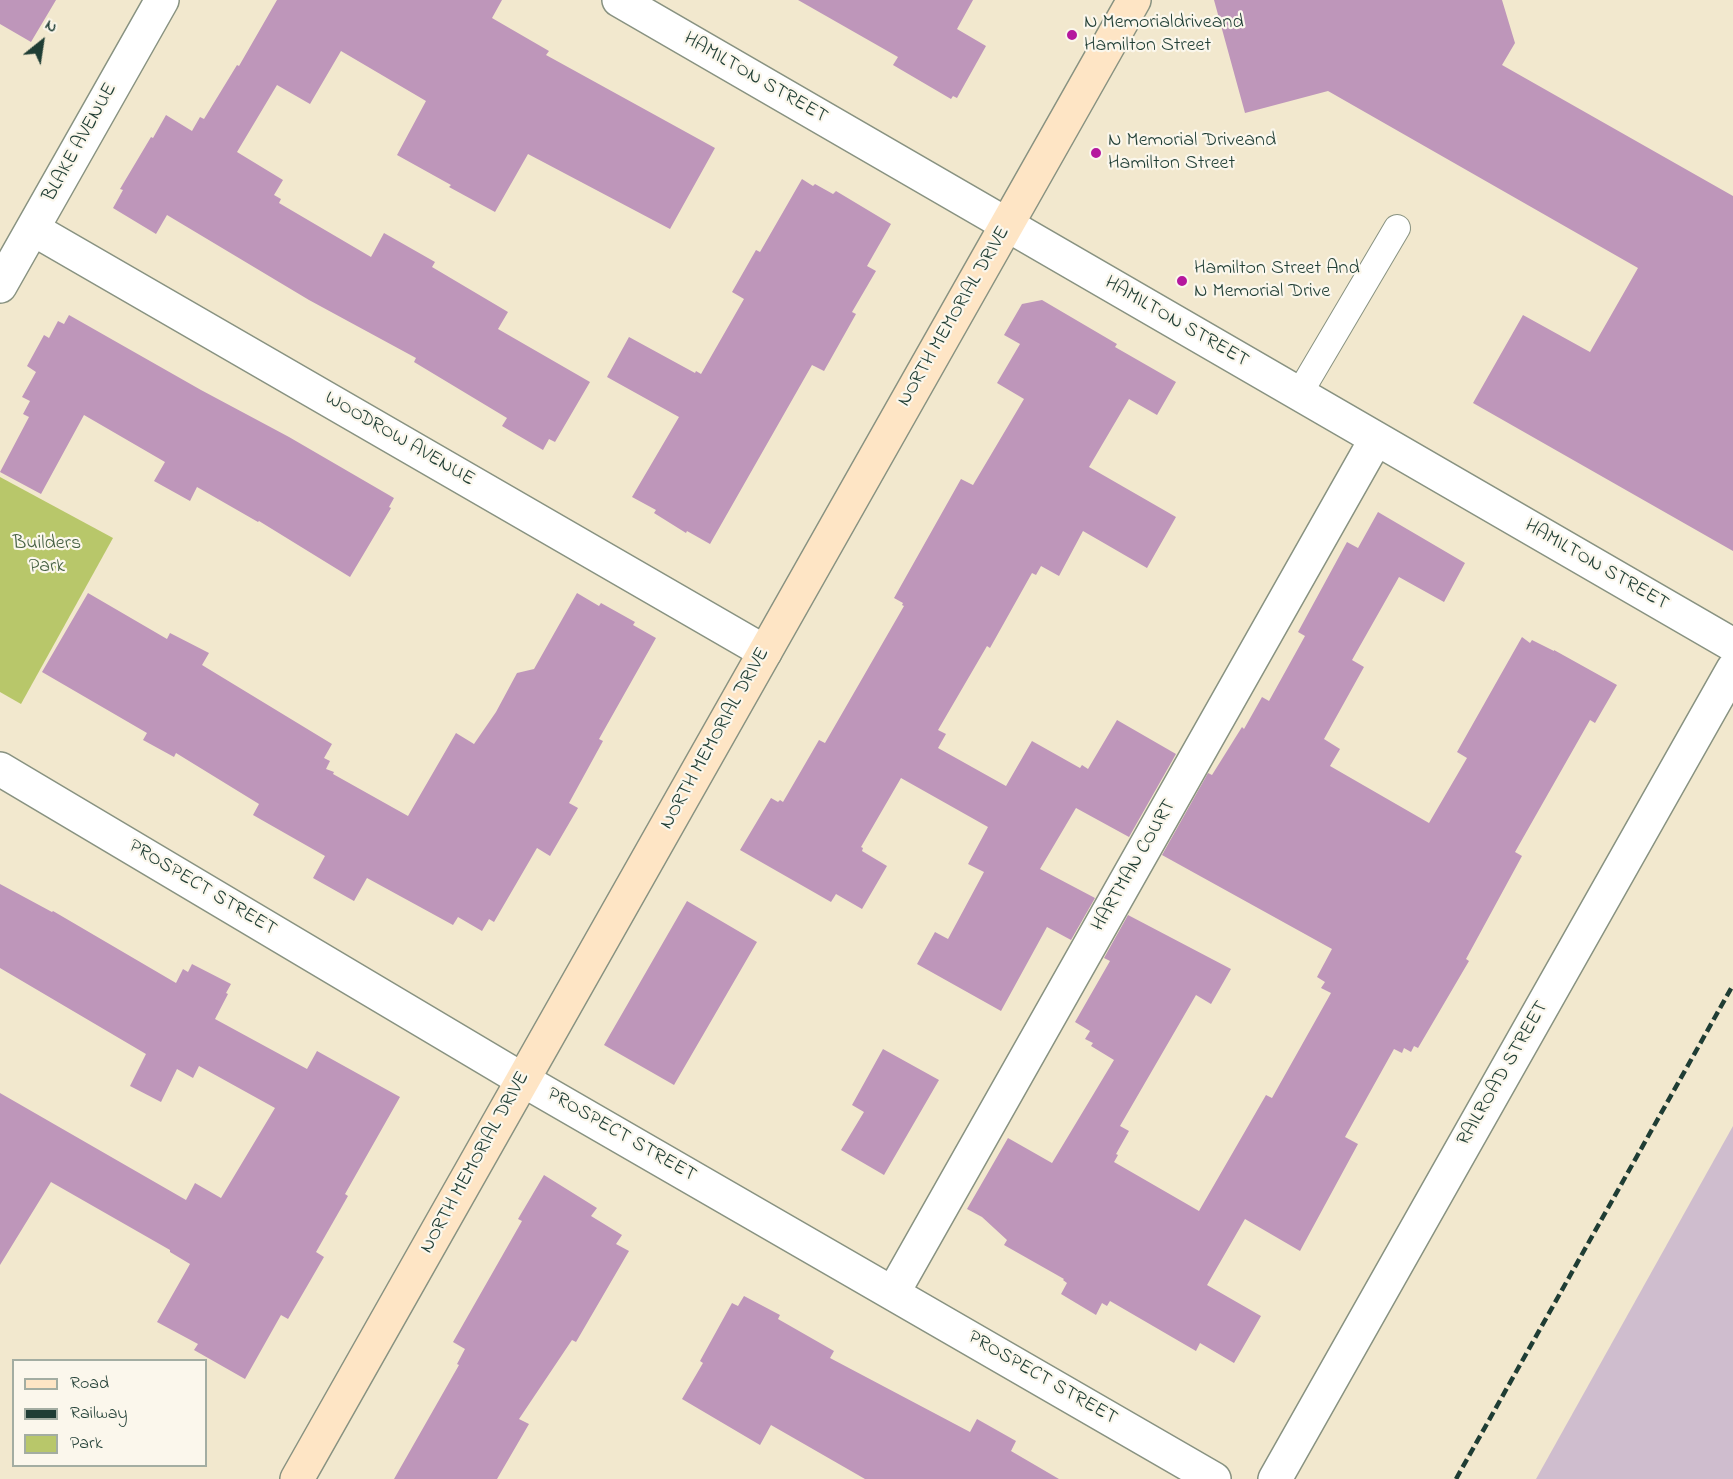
<!DOCTYPE html>
<style>
body{margin:0}
#map{position:relative;width:1733px;height:1479px;overflow:hidden;background:#f2e8ce;font-family:"Indie Flower",sans-serif}
canvas{display:block}
.legend{position:absolute;left:12px;top:1359px;width:195px;height:108px;box-sizing:border-box;background:#fbf7ec;border:2px solid #a3ada2;margin:0;padding:8px 10px;list-style:none;font-size:18px;color:#1f3d34}
.legend li{display:flex;align-items:center;gap:12px;height:30px}
.legend b{width:30px;border:2px solid #a3ada2}
.north{position:absolute;left:12px;top:12px;width:60px;height:60px;-webkit-text-stroke:4px #fbf7ec;paint-order:stroke;rotate:30deg;font-size:16px;font-weight:700;line-height:24px;text-align:center;color:#1f3d34}
.north::after{content:'';display:block;margin:auto;width:21px;height:27px;background:#1f3d34;clip-path:polygon(50% 0,100% 100%,50% 72%,0 100%)}
</style>
<div id="map">
<canvas width="1733" height="1479"></canvas>
<ul class="legend">
<li><b style="height:8px;background:#fee5c5"></b>Road</li>
<li><b style="height:8px;background:#1f3d34"></b>Railway</li>
<li><b style="height:16px;background:#b8c76a"></b>Park</li>
</ul>
<div class="north">N</div>
</div>
<script>
const context = document.querySelector('canvas').getContext('2d');
context.lineJoin = 'round';
function fill(path, color) {
  context.fillStyle = color;
  context.fill(path, 'evenodd');
}
function shape(rows) {
  const path = new Path2D();
  for (const r of rows) {
    path.moveTo(r[0], r[1]);
    for (let i = 2; i < r.length; i += 2) path.lineTo(r[i], r[i + 1]);
  }
  return path;
}
function trace(path, color, width, dash) {
  context.strokeStyle = color;
  context.lineWidth = width;
  context.lineCap = dash ? 'butt' : 'round';
  context.setLineDash(dash || []);
  context.stroke(path);
}
function drawText(font, color, halo, rows, align = 'center') {
  context.font = font + ' "Indie Flower",sans-serif';
  context.lineWidth = 4.5;
  context.setLineDash([]);
  context.textBaseline = 'middle';
  context.strokeStyle = halo;
  context.fillStyle = color;
  for (const [text, x, y, turn = 0] of rows) {
    context.save();
    context.translate(x, y);
    context.rotate((+turn || 0) * Math.PI / 180);
    context.textAlign = isNaN(turn) ? turn : align;
    if (halo) context.strokeText(text, 0, 0);
    context.fillText(text, 0, 0);
    context.restore();
  }
}
fill(shape([
 [1733,1126,1733,1479,1536,1479]
]), '#cfbdce');
fill(shape([
 [0,477,113,538,21,704,0,692]
]), '#b8c76a');
fill(shape([
 [0,0,56,0,31,42,0,24],
 [277,0,502,0,492,18,549,51,546,55,715,148,670,229,528,154,495,212,449,187,451,185,397,155,426,101,341,51,310,104,277,85,237,152,283,180,274,195,281,199,279,203,371,257,384,233,435,262,432,267,508,312,498,329,590,382,555,442,549,439,543,450,502,426,507,418,414,362,416,358,309,300,167,215,156,234,113,208,123,190,120,189,151,137,153,138,166,115,192,131,200,117,204,119,237,65,239,66],
 [798,0,973,0,957,29,986,46,957,98,953,96,951,99,893,65,898,57],
 [1214,0,1502,0,1515,43,1502,65,1733,196,1733,551,1473,403,1523,315,1590,352,1638,268,1328,91,1245,113],
 [802,179,813,186,815,184,833,194,836,191,891,224,867,266,876,271,852,312,856,314,824,371,812,365,710,544,687,531,686,533,654,513,656,510,632,497,679,417,607,377,629,337,695,373,696,371,701,374,744,299,732,292,756,250,760,252],
 [1042,300,1117,344,1115,347,1176,382,1157,415,1129,399,1089,467,1176,517,1147,568,1083,531,1059,576,1041,566,1036,575,1032,573,990,648,987,646,938,730,946,734,938,748,1006,786,1032,741,1080,768,1082,765,1088,769,1117,720,1176,754,1129,837,1076,808,1040,869,1095,898,1071,940,1047,927,1001,1011,917,964,935,932,948,939,984,872,968,864,988,827,901,778,861,847,863,848,862,851,887,866,862,909,836,894,831,902,740,850,771,798,778,802,780,800,783,802,819,740,825,743,904,606,902,605,903,603,894,598,961,479,973,485,1024,399,997,383,1020,344,1004,335,1022,304],
 [69,315,201,390,289,437,394,498,389,507,391,508,350,577,259,521,258,522,197,487,190,501,154,481,165,462,84,415,41,494,0,472,29,417,23,414,30,401,22,397,36,372,27,366,44,335,49,338,58,321,64,324],
 [1378,512,1465,563,1444,602,1399,577,1352,660,1364,667,1324,739,1340,749,1330,766,1429,823,1467,758,1457,752,1522,637,1530,643,1532,640,1554,651,1554,650,1617,685,1595,723,1590,720,1515,852,1522,856,1466,959,1469,961,1418,1048,1414,1046,1411,1052,1404,1048,1402,1053,1394,1049,1345,1137,1358,1144,1300,1251,1245,1219,1207,1285,1261,1316,1234,1363,1200,1343,1196,1351,1110,1301,1107,1306,1102,1303,1096,1315,1061,1294,1067,1283,1063,1280,1064,1279,1004,1245,1007,1240,982,1217,967,1209,1008,1138,1052,1163,1114,1060,1091,1046,1093,1043,1085,1039,1090,1031,1075,1022,1110,961,1104,958,1128,915,1231,969,1211,1004,1196,995,1120,1126,1129,1131,1116,1154,1118,1155,1114,1162,1199,1211,1266,1095,1272,1098,1331,993,1321,988,1325,982,1317,977,1332,949,1162,855,1208,773,1212,775,1242,727,1244,729,1262,697,1269,701,1305,636,1298,632,1347,542,1358,548],
 [88,593,167,639,170,633,209,653,202,665,332,744,324,758,330,761,326,769,334,772,333,774,408,816,456,733,474,744,496,712,517,673,534,669,577,593,599,606,601,603,635,622,633,625,656,638,599,739,603,741,569,803,578,808,550,856,537,848,494,922,489,919,482,931,458,917,453,925,367,878,354,901,313,878,325,856,253,815,259,804,176,753,174,757,143,740,147,733,42,672],
 [0,884,52,912,53,911,176,983,183,969,188,972,192,964,231,984,226,993,228,994,215,1019,307,1069,317,1051,400,1097,345,1194,348,1196,316,1252,324,1257,288,1319,281,1315,245,1379,194,1350,198,1344,157,1322,190,1264,170,1252,170,1250,51,1182,0,1265,0,1093,186,1200,195,1183,221,1198,275,1108,199,1066,193,1078,177,1069,161,1102,130,1086,146,1054,0,968],
 [687,901,757,942,674,1085,604,1045],
 [883,1049,939,1080,884,1175,841,1150,864,1112,852,1105],
 [544,1175,597,1208,591,1216,622,1235,616,1244,629,1251,576,1342,572,1340,519,1419,529,1424,497,1479,394,1479,459,1365,457,1364,465,1349,453,1342,522,1221,518,1219],
 [744,1296,780,1315,778,1319,834,1351,830,1358,970,1432,977,1419,1016,1441,1011,1451,1059,1479,865,1479,771,1425,760,1445,682,1399,703,1363,700,1361,732,1303,738,1306]
]), '#be96ba');
const lane = shape([
 [1299,394,1397,228]
]);
const street = shape([
 [619,0,1733,645],
 [33,229,765,652],
 [0,286,162,0],
 [0,769,523,1080,1214,1479],
 [893,1293,1376,439],
 [1275,1479,1733,669]
]);
const secondary = shape([
 [297,1479,1134,0]
]);
trace(lane, '#889281', 28);
trace(street, '#889281', 36);
trace(secondary, '#889281', 36);
trace(lane, '#fff', 26);
trace(street, '#fff', 33);
trace(secondary, '#fee5c5', 33);
trace(shape([
 [1456,1479,1733,985]
]), '#1f3d34', 4.5, [9, 4.5]);
for (const [x, y, r, color] of [
 [1072,35,6,"#b5179e"],
 [1096,153,6,"#b5179e"],
 [1182,281,6,"#b5179e"]
]) {
  const dot = new Path2D();
  dot.arc(x, y, r, 0, 2 * Math.PI);
  context.fillStyle = color;
  context.fill(dot);
  trace(dot, '#fbf7ec', 2);
}
drawText('20px', '#1f3d34', '#fbf7ec', [
 ["N Memorialdriveand",1084,24],
 ["Hamilton Street",1084,47],
 ["N Memorial Driveand",1108,142],
 ["Hamilton Street",1108,165],
 ["Hamilton Street And",1194,270],
 ["N Memorial Drive",1194,293]
], 'left');
drawText('20px', '#1f3d34', '#fbf7ec', [
 ["HAMILTON STREET",755,79,30],
 ["BLAKE AVENUE",81,143,-61],
 ["NORTH MEMORIAL DRIVE",955,317,-60],
 ["HAMILTON STREET",1176,323,30],
 ["WOODROW AVENUE",399,440,30],
 ["HAMILTON STREET",1596,566,30],
 ["NORTH MEMORIAL DRIVE",716,739,-61],
 ["HARTMAN COURT",1135,866,-60],
 ["PROSPECT STREET",202,889,31],
 ["RAILROAD STREET",1504,1074,-60],
 ["PROSPECT STREET",621,1136,30],
 ["NORTH MEMORIAL DRIVE",476,1163,-61],
 ["PROSPECT STREET",1042,1379,30]
]);
drawText('20px', '#456042', '#fbf7ec', [
 ["Builders",47,545],
 ["Park",47,568]
]);
</script>
